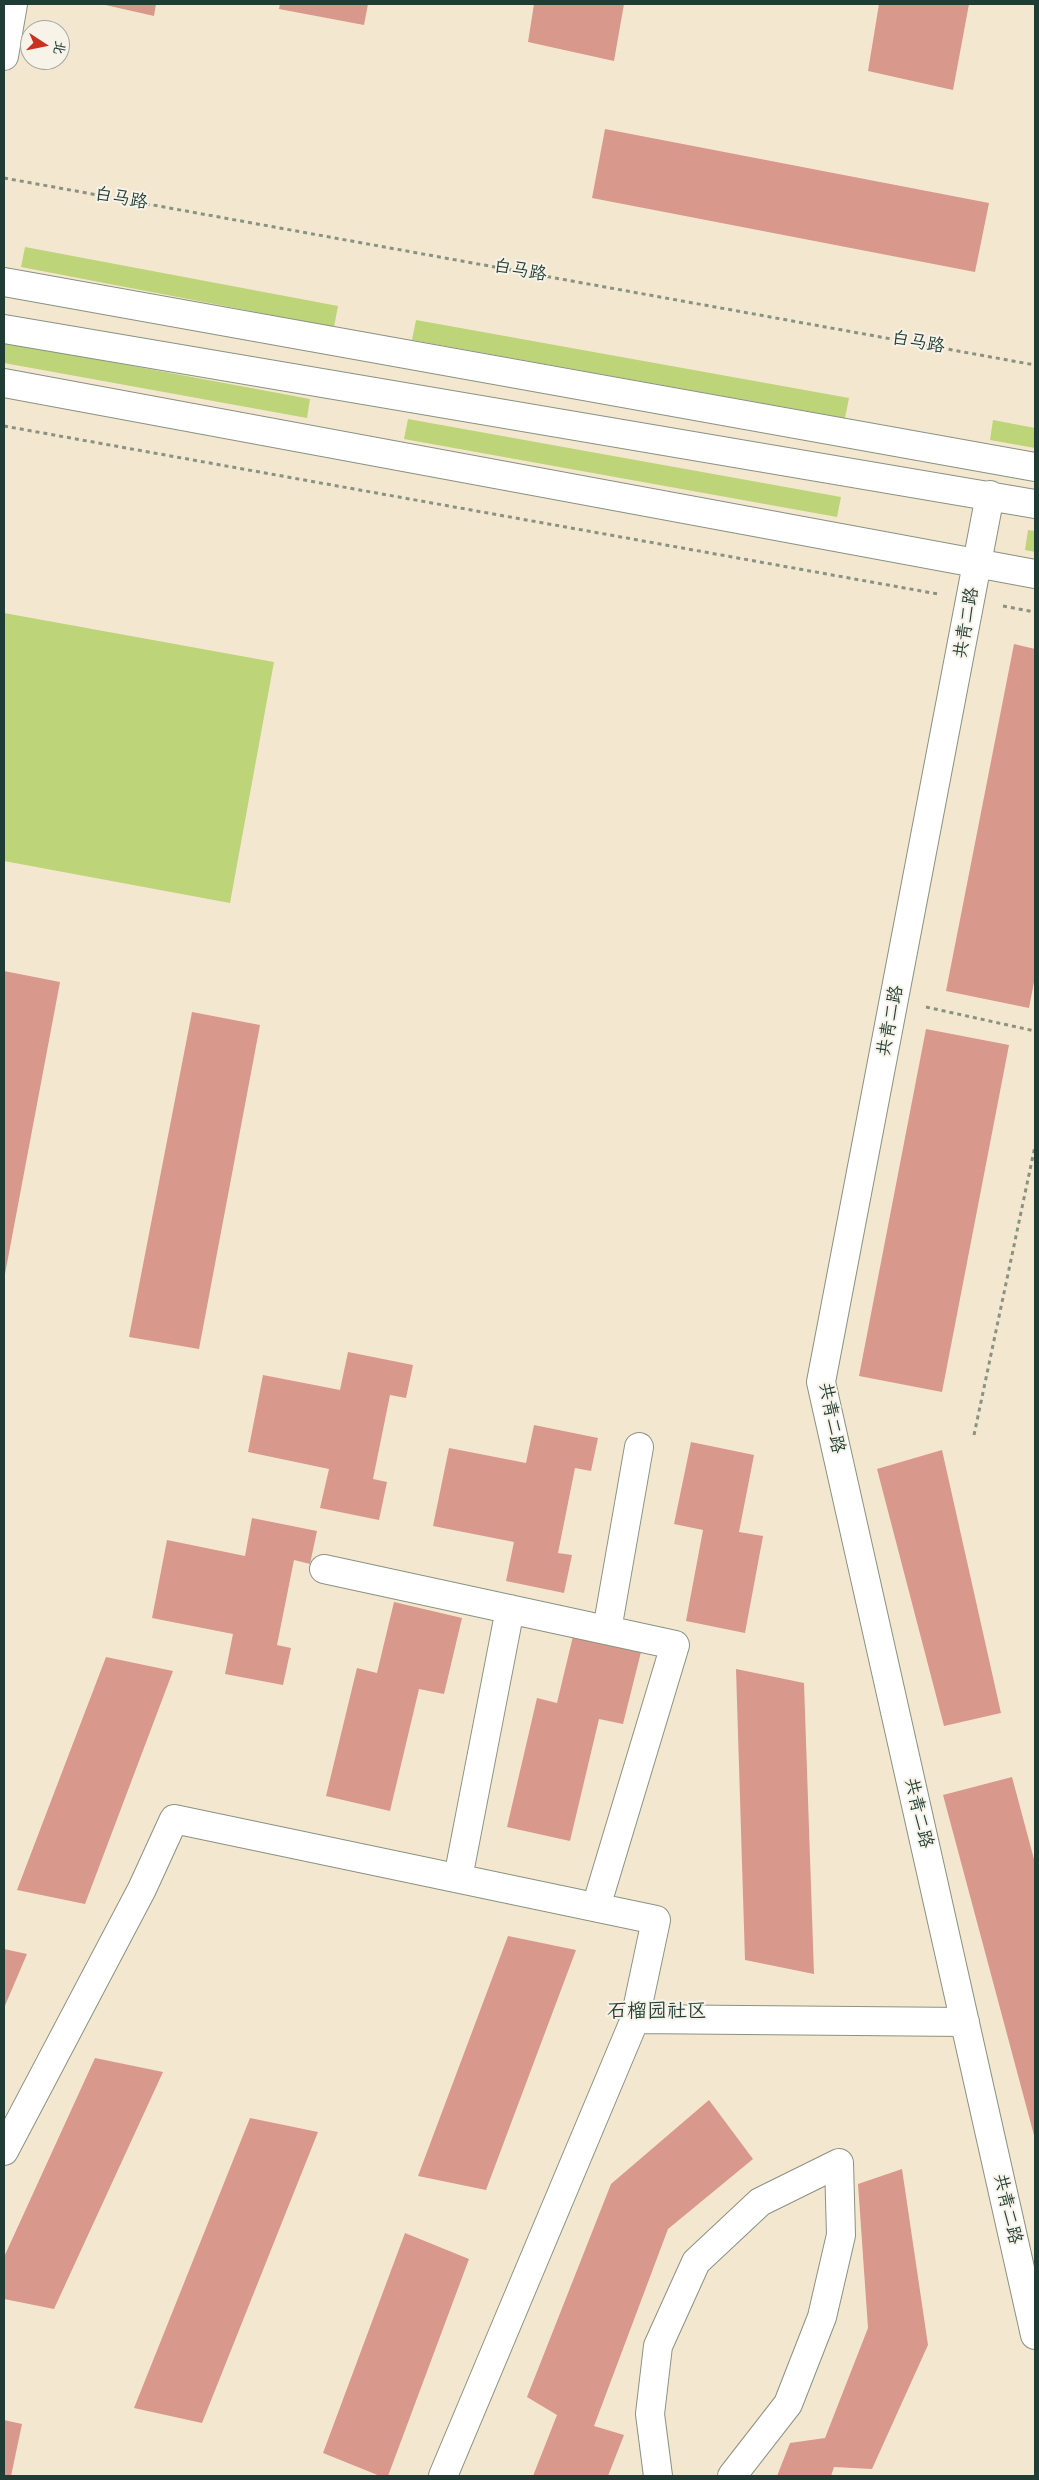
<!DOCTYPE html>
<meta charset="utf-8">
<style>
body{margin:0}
#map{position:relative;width:1039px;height:2480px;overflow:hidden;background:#f4e7d0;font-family:Sriracha,"LXGW WenKai TC",sans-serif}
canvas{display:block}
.frame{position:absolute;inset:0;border:5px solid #1f3d34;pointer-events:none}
.north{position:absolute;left:20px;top:20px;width:50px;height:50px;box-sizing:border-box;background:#f7f3e8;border:1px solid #a1aaa0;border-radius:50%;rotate:101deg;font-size:14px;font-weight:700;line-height:20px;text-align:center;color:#1f3d34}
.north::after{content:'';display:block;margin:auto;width:18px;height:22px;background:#c8321e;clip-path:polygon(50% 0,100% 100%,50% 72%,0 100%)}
</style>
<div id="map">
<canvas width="1039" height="2480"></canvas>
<div class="frame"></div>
<div class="north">北</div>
</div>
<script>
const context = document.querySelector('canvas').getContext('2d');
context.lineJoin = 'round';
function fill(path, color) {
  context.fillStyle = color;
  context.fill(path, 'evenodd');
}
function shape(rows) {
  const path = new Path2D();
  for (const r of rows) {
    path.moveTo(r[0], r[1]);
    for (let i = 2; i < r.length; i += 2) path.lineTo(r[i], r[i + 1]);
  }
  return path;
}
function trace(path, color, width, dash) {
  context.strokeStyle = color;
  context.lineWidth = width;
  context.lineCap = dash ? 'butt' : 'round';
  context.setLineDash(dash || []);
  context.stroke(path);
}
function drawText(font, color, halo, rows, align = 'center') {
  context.font = font + ' Sriracha,"LXGW WenKai TC",sans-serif';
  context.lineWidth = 4;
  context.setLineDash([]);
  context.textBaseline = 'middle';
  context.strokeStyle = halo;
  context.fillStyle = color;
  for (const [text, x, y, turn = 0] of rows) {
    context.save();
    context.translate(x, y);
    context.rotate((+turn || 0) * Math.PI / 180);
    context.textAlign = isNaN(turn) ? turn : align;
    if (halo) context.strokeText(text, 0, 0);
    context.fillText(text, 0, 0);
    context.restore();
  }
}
fill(shape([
 [25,247,338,306,334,327,21,267],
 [416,320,849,398,845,418,412,340],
 [4,342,310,399,307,418,4,363],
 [408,419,841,497,837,517,404,439],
 [993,420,1035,428,1035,448,990,440],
 [1028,530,1035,531,1035,552,1025,550],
 [4,613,274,662,230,903,4,861]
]), '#bdd478');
fill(shape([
 [101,4,156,4,154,16],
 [280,4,368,4,364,25,279,9],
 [534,4,624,4,614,61,528,42],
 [879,4,969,4,953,90,868,71],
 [605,129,989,203,975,272,592,198],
 [1014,644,1035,649,1035,977,1029,1008,946,991],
 [4,971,60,982,5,1274,4,1274],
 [192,1012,260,1025,199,1349,129,1337],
 [926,1029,1009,1045,942,1392,859,1376],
 [348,1352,413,1365,406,1398,390,1395,373,1479,387,1482,379,1520,320,1508,329,1469,248,1452,263,1375,340,1390],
 [534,1425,598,1438,591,1471,575,1468,558,1553,572,1555,564,1593,506,1581,514,1542,433,1526,449,1448,526,1463],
 [691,1442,754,1455,739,1532,763,1536,745,1633,686,1621,703,1530,674,1524],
 [942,1450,1001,1713,944,1726,877,1469],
 [252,1518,317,1531,310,1564,294,1560,277,1645,291,1648,283,1685,225,1674,233,1634,152,1618,167,1540,245,1556],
 [394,1602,462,1618,444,1694,419,1689,390,1811,326,1796,357,1668,377,1673],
 [574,1632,642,1648,623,1724,599,1719,570,1841,507,1827,537,1698,557,1703],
 [106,1657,173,1671,85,1904,17,1890],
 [736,1669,804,1683,814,1974,745,1960],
 [1012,1777,1035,1863,1035,2139,943,1795],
 [508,1936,576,1950,486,2190,418,2176],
 [4,1949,27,1954,4,2008],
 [95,2058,163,2072,54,2309,4,2299,4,2257],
 [709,2100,753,2159,668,2229,594,2426,624,2435,608,2476,533,2476,557,2415,527,2397,611,2184],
 [250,2118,318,2132,202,2423,134,2408],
 [902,2169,928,2345,872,2469,834,2467,831,2476,777,2476,790,2443,825,2438,868,2328,858,2184],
 [405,2233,469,2259,388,2476,380,2476,323,2453],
 [4,2420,22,2424,11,2476,4,2476]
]), '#d9988c');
const minor = shape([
 [4,56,13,4],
 [4,282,1035,467],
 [4,329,1035,504],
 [4,383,1035,574],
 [990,495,821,1382,1035,2335],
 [324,1569,675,1645,596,1907],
 [607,1630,639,1447],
 [458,1878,510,1609],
 [4,2151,142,1889,174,1819,656,1920,635,2019],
 [443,2476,635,2019,965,2022],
 [658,2476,650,2414,658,2346,696,2262,760,2202,839,2163,841,2235,822,2317,788,2404,732,2476]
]);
trace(minor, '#8a9282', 30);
trace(shape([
 [4,178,1035,365],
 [4,426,938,594],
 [1003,606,1035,612],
 [926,1007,1035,1031],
 [974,1435,1035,1146]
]), '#8a9282', 3, [4, 4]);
trace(minor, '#fff', 28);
drawText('18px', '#1f3d34', '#f7f3e8', [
 ["白马路",121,199,10],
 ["白马路",520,271,10],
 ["白马路",918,343,10],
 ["共青二路",967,623,-80],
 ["共青二路",891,1021,-79],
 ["共青二路",831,1418,79],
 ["共青二路",918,1813,77],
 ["共青二路",1007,2209,77]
]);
drawText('20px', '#1f3d34', '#f7f3e8', [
 ["石榴园社区",657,2012]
]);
</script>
